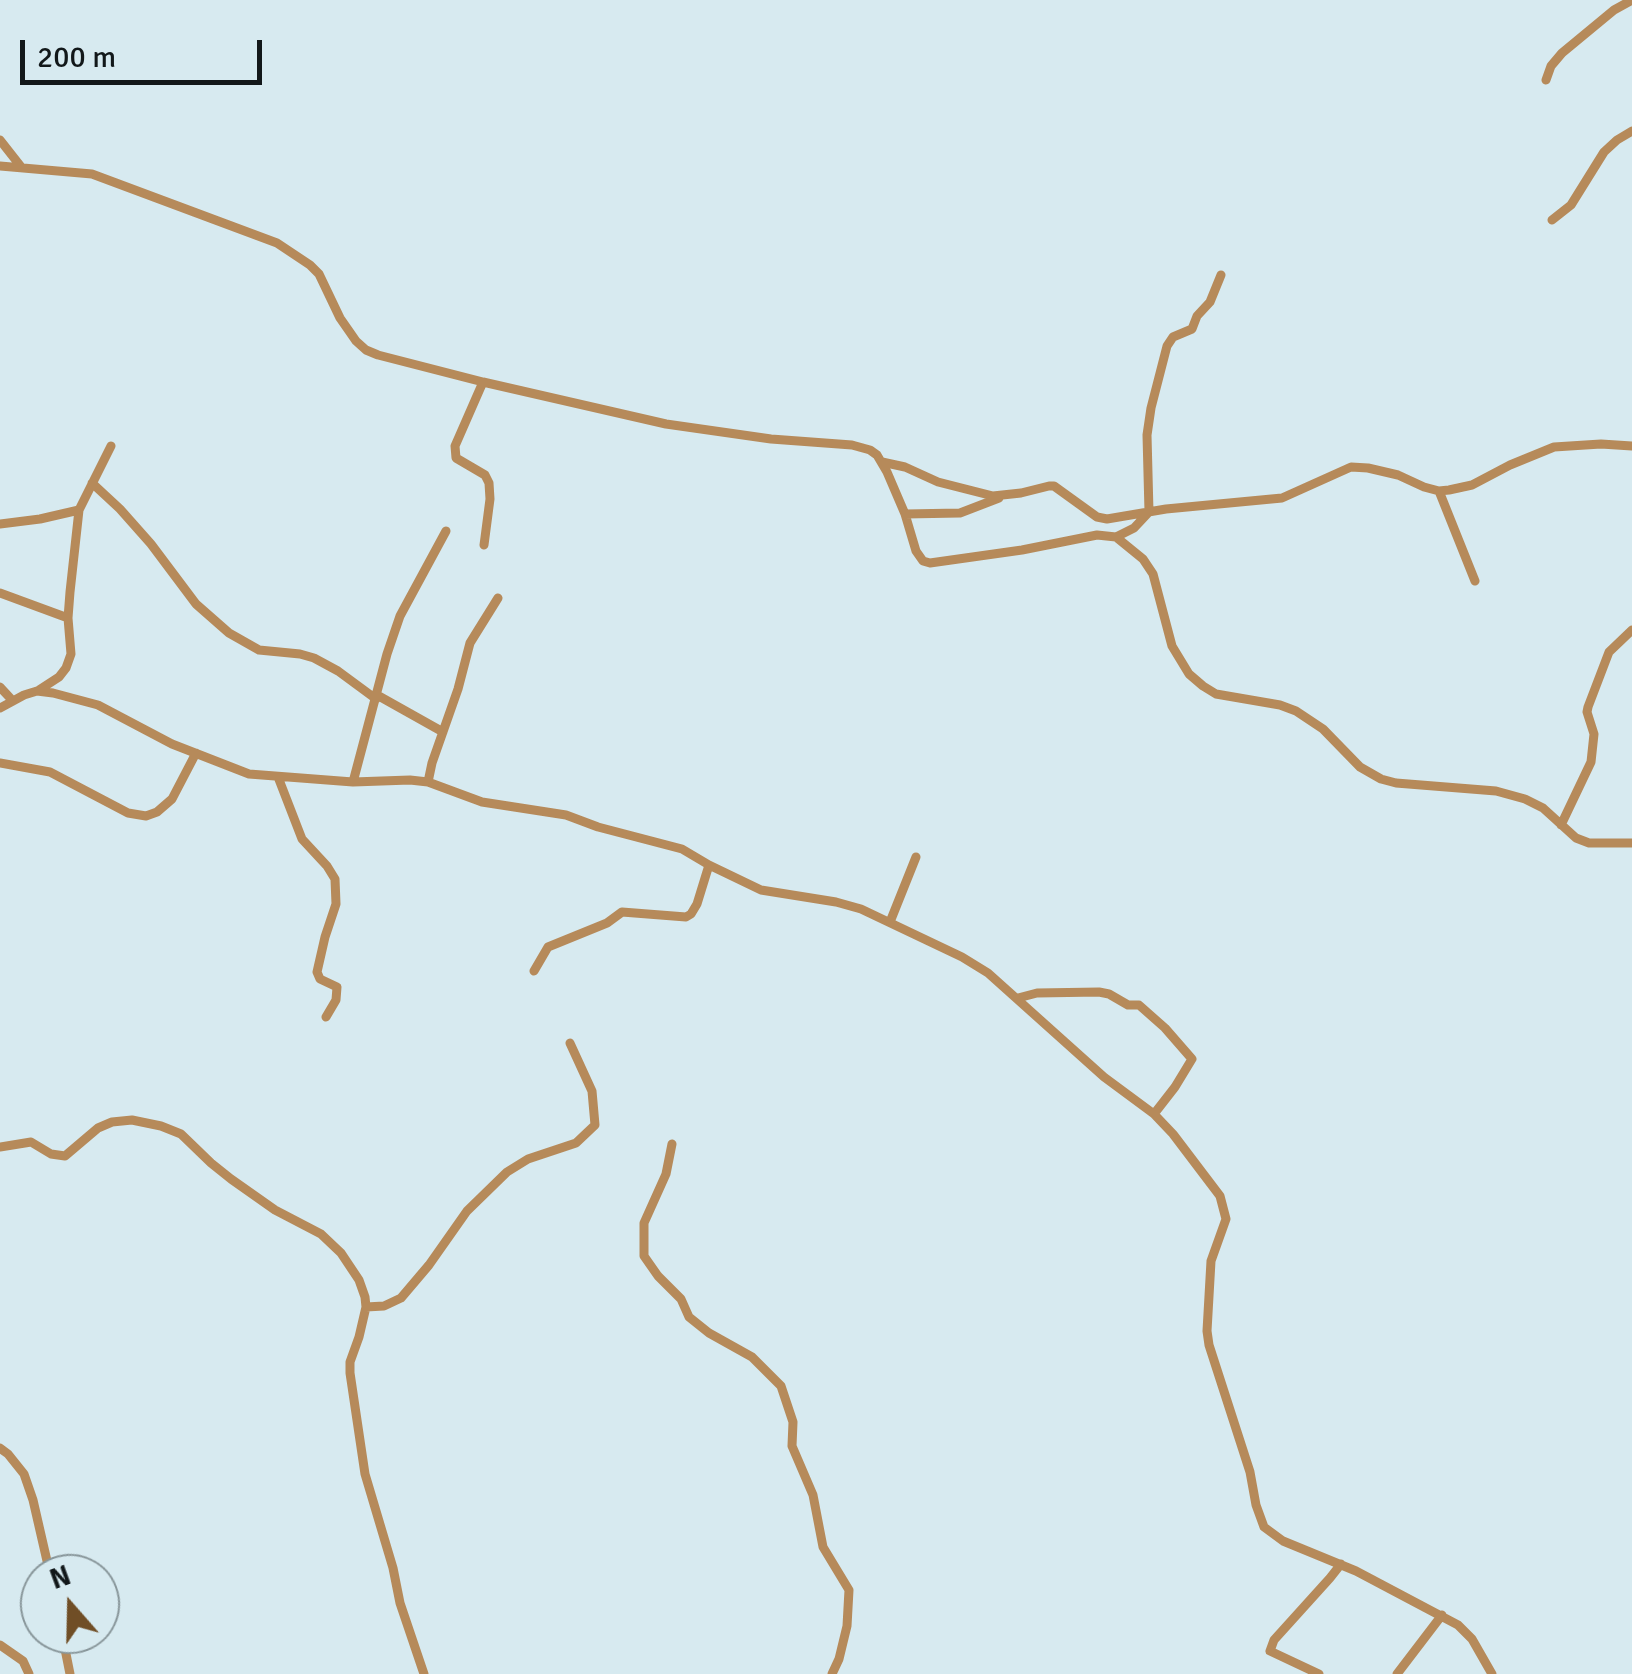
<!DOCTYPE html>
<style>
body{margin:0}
#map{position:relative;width:1632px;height:1674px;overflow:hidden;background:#d7eaf0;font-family:Signika,sans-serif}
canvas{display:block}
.north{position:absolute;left:20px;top:1554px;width:100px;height:100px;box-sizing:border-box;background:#d7eaf0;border:2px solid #88969a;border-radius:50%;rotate:340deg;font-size:28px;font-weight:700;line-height:40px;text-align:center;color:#12181a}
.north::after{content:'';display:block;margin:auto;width:35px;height:45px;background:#704e26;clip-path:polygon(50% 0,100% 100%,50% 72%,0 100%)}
.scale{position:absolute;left:20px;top:40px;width:242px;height:45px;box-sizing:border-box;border:5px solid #12181a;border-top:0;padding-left:12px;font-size:30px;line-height:35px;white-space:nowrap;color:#12181a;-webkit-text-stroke:8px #d7eaf0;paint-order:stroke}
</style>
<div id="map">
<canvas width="1632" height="1674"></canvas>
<div class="north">N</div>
<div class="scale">200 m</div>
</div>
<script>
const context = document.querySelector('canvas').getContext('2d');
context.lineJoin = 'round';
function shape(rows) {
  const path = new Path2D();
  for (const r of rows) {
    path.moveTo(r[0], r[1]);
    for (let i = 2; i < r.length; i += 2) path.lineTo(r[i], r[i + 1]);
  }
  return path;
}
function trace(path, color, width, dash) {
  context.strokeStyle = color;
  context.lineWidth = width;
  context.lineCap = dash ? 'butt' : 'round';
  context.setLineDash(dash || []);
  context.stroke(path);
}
trace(shape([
 [1546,80,1551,66,1562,53,1614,10,1632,0],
 [0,140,22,168],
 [0,166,92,174,277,243,310,265,319,274,340,318,356,341,366,350,378,355,483,382,666,424,771,439,852,445,870,450,877,455,887,472,905,514,916,551,923,561,930,563,1022,550,1097,535,1116,537,1143,559,1153,574,1172,646,1189,674,1203,686,1216,694,1280,705,1296,711,1323,729,1360,767,1381,779,1396,783,1496,791,1525,799,1543,808,1576,838,1589,843,1632,843],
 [1552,220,1571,205,1604,152,1617,140,1632,131],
 [483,382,455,446,456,458,485,475,489,483,490,499,484,545],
 [882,462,905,467,938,482,993,496,1021,493,1049,486,1054,486,1097,517,1107,519,1166,509,1282,498,1351,467,1368,468,1398,475,1424,487,1439,491,1449,490,1472,485,1510,465,1554,447,1601,444,1632,446],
 [92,483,120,509,151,544,196,604,229,633,259,650,300,654,314,658,338,671,376,699],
 [1439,491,1475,581],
 [905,514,960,513,999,498],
 [0,524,40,519,79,510],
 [1116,537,1134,528,1149,512,1147,435,1151,408,1167,346,1173,337,1192,329,1197,316,1210,302,1221,275],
 [0,593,68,618],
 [0,687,12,700],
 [39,690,59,677,66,668,71,654,68,618,70,592,79,510,111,446],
 [377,695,443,732],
 [0,708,24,695,37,691,53,693,98,705,172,744,249,774,353,782,410,780,428,782,482,802,566,815,598,827,682,849,709,865,761,890,836,902,861,909,962,957,988,973,1104,1077,1154,1114,1173,1134,1220,1196,1226,1219,1211,1261,1207,1331,1209,1345,1250,1472,1256,1505,1264,1527,1283,1541,1356,1571,1458,1625,1472,1639,1492,1674],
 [0,763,50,772,128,813,146,816,157,812,172,799,196,753],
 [278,777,302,839,327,866,335,879,336,904,325,937,317,972,320,979,337,987,336,1000,326,1017],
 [353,782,387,654,400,616,446,531],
 [428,782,432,763,458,689,470,643,498,598],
 [1561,825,1591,762,1594,734,1587,712,1588,707,1609,652,1632,630],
 [890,922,916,857],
 [534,971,548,947,607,923,622,912,686,917,691,914,697,904,709,865],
 [1018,998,1037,993,1099,992,1109,994,1128,1005,1139,1005,1165,1028,1192,1059,1175,1087,1154,1114],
 [672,1144,666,1174,644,1223,644,1256,658,1276,681,1299,689,1317,709,1333,752,1357,781,1386,793,1422,792,1446,813,1495,823,1547,849,1590,847,1626,839,1659,832,1674],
 [0,1147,31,1142,51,1154,65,1156,98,1128,112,1122,132,1120,161,1126,181,1134,211,1163,231,1179,275,1210,321,1234,341,1253,359,1280,365,1297,366,1307,359,1337,350,1362,350,1373,365,1474,393,1568,400,1603,424,1674],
 [366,1307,384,1306,401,1298,429,1265,467,1211,507,1172,528,1159,576,1143,595,1125,592,1091,570,1043],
 [0,1448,8,1454,24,1474,33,1500,50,1574],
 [62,1634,70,1674],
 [0,1645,23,1661,29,1674],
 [1319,1674,1270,1651,1274,1640,1330,1578,1341,1564],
 [1397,1674,1442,1615]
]), '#b68a5a', 9);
</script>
